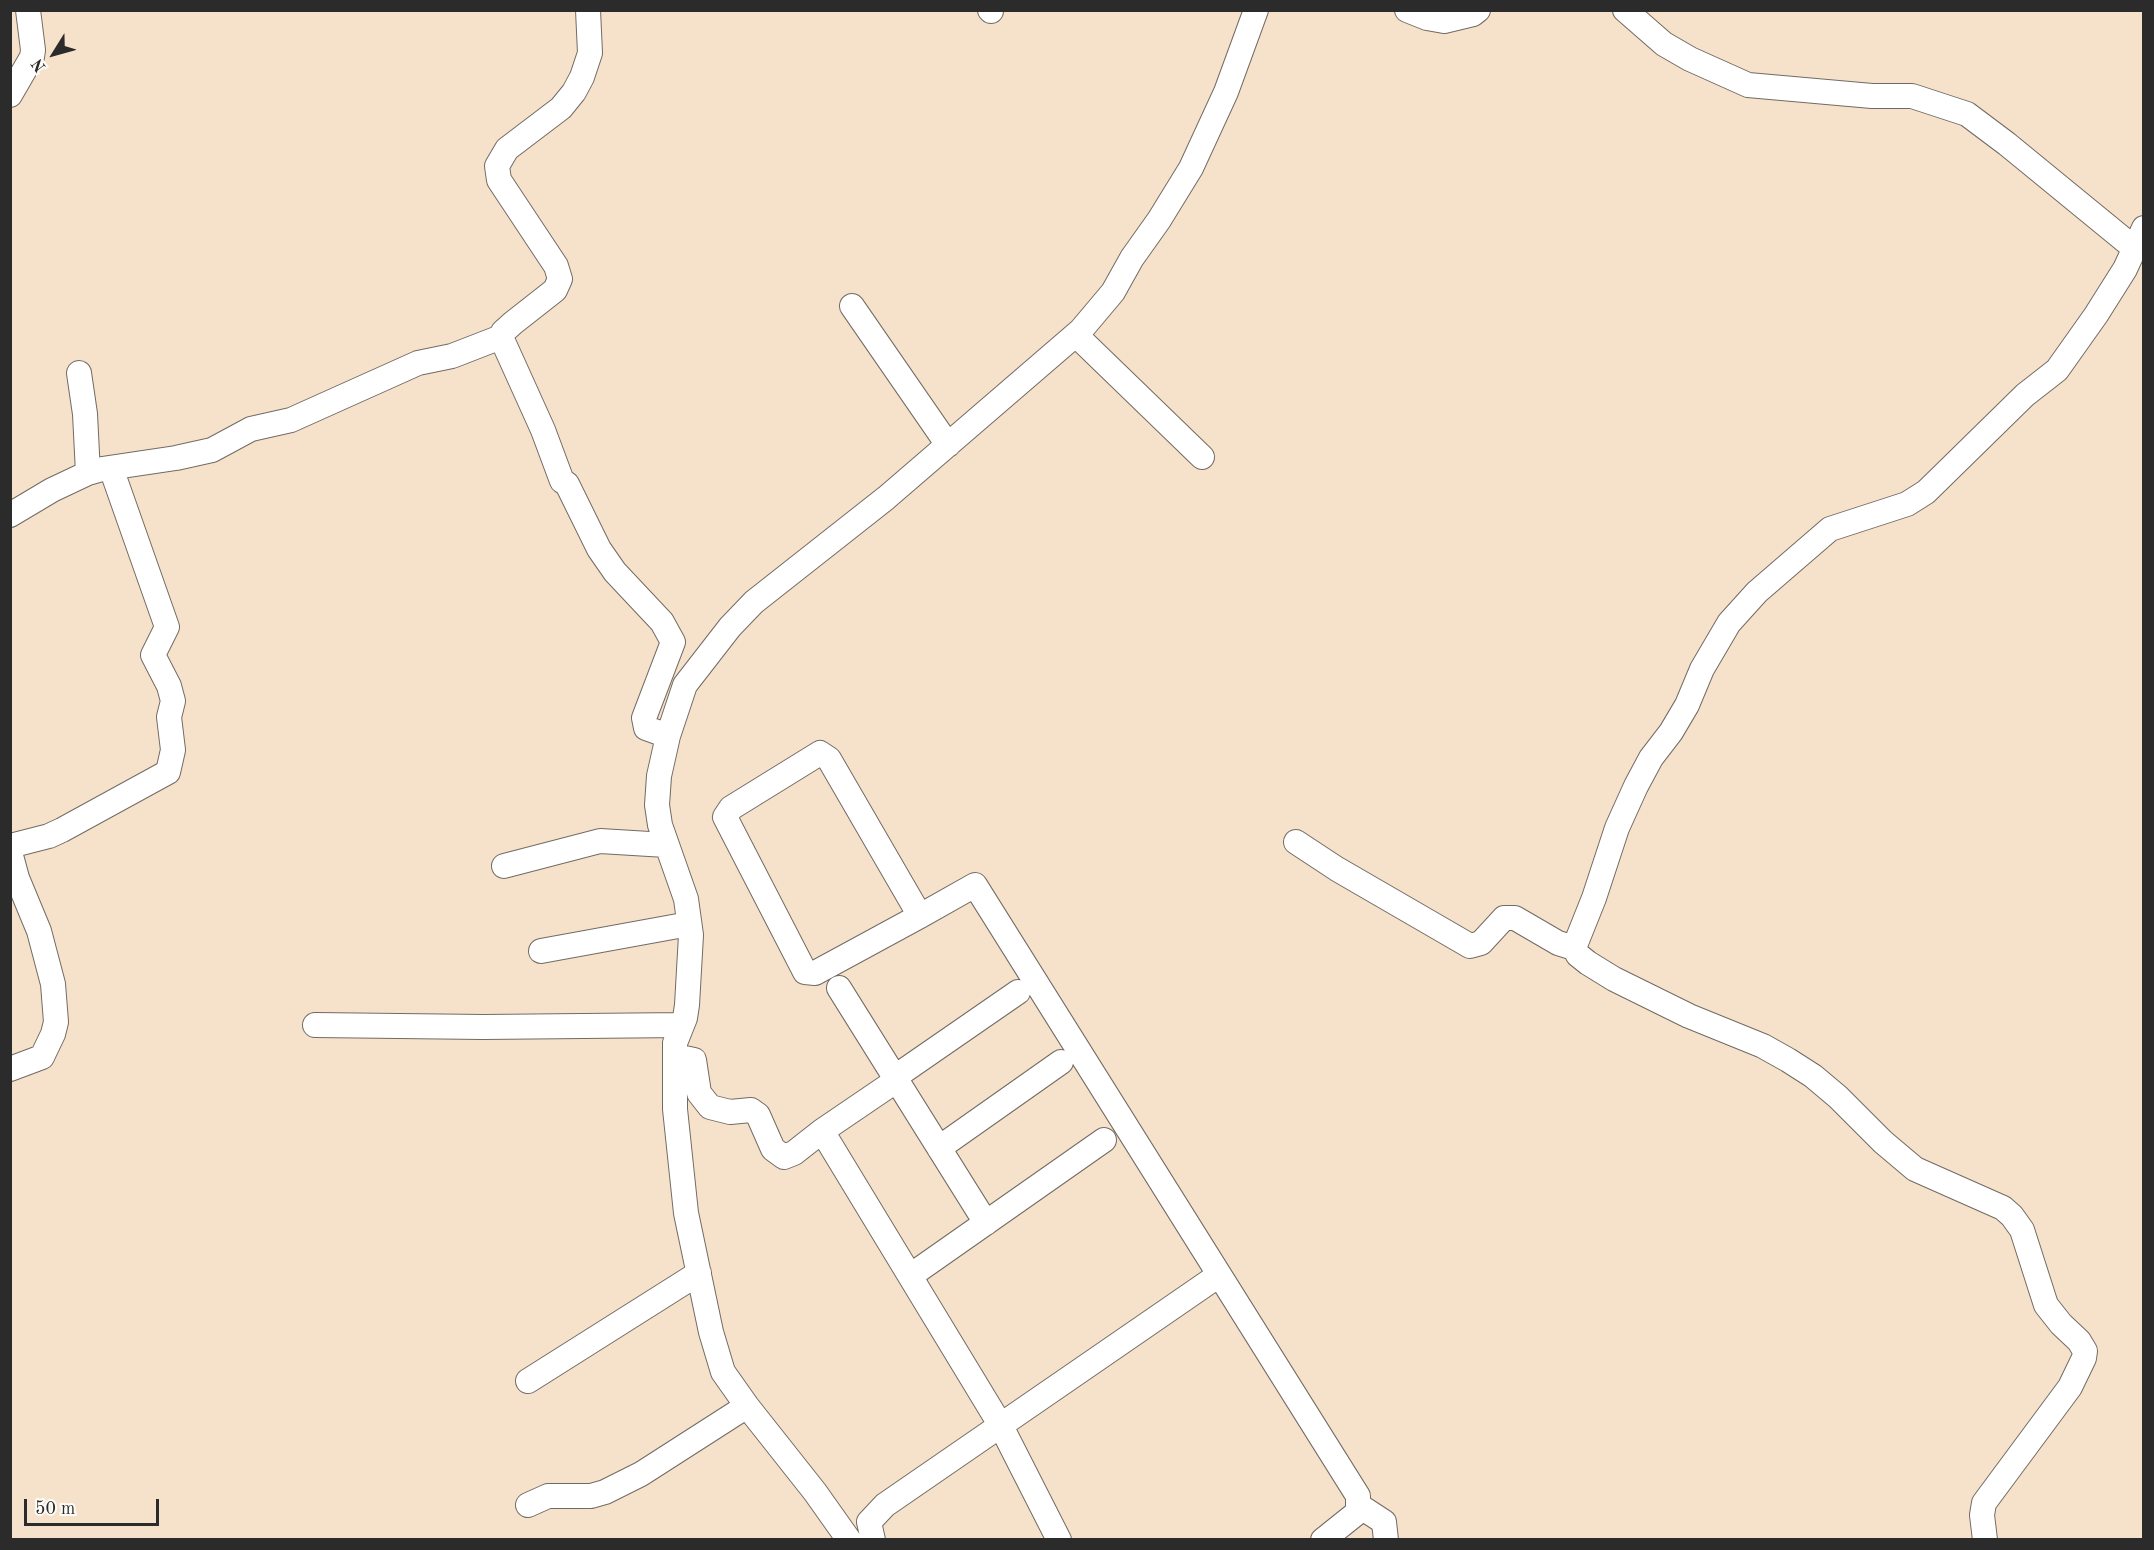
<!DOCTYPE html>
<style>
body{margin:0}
#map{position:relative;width:2154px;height:1550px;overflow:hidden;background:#f6e2cb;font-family:"Old Standard TT",serif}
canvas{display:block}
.frame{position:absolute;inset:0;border:12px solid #2b2b2b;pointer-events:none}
.north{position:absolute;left:24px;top:24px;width:60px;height:60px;-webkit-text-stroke:4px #fdfcf7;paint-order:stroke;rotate:233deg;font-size:16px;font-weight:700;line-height:24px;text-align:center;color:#2b2b2b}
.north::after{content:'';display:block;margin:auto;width:21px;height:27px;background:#2b2b2b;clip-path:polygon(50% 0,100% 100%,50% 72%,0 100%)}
.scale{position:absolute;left:24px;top:1499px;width:135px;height:27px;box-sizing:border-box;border:3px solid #2b2b2b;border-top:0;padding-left:8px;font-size:18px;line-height:21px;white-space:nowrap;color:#2b2b2b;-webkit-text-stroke:4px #fdfcf7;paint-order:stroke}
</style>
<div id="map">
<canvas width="2154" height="1550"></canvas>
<div class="frame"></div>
<div class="north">N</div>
<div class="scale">50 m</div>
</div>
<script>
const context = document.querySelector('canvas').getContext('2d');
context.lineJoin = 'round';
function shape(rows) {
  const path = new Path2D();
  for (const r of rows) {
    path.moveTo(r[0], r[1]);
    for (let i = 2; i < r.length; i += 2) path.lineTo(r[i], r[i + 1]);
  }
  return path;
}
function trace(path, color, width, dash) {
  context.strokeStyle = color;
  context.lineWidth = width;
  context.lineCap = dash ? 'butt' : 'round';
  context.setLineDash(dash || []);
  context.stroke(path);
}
const minor = shape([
 [588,10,590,53,582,77,574,92,561,108,507,149,497,166,499,180,556,266,560,279,555,290,513,323,503,332,501,337,543,430,562,481,567,484,599,549,615,572,662,622,673,642,644,718,646,728,668,736],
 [990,10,991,11],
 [1407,10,1427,18,1444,21,1473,14,1478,10],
 [1625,10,1664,44,1690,59,1748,85,1872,96,1912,96,1967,114,2007,144,2134,248],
 [10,95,32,57,33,50,28,10],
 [852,306,948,445],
 [1076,335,1202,457],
 [79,373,85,414,88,473],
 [10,515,52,490,88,473,102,469,176,458,212,450,251,429,291,420,418,363,452,356,501,337],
 [1296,842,1337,869,1470,946,1481,943,1504,918,1515,918,1558,943,1574,948],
 [10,846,49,836,62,830,168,772,173,750,169,717,173,701,169,686,153,655,167,627,111,468],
 [10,852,17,878,39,931,53,984,56,1022,53,1034,42,1057,10,1069],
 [504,866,600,841,666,845],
 [920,916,829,759,820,753,731,808,725,817,805,972,815,973,920,916,975,885,1358,1496,1358,1512,1323,1540],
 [541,951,689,924],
 [839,988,986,1223],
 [315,1025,483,1027,682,1025],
 [675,1056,694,1060,699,1093,710,1107,730,1112,751,1110,758,1115,773,1149,784,1157,794,1153,822,1131,897,1080],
 [895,1077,1018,992],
 [822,1131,1001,1426,1059,1540],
 [939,1148,1061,1062],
 [910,1276,1104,1140],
 [528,1381,699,1273],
 [528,1505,548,1496,591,1496,605,1492,641,1474,747,1406],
 [1358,1505,1384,1522,1386,1540],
 [849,1540,815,1492,747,1406,723,1372,711,1332,686,1213,675,1109,675,1043,685,1018,687,1005,691,935,686,899,660,825,657,805,659,776,668,736,685,685,730,627,754,602,886,498,1081,330,1113,292,1132,258,1159,220,1191,168,1226,92,1256,10],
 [873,1540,869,1522,885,1505,1219,1275],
 [1985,1540,1982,1515,1984,1503,2070,1387,2084,1358,2085,1351,2079,1341,2061,1324,2046,1305,2022,1230,2012,1216,2003,1208,1915,1169,1883,1142,1838,1097,1813,1076,1788,1060,1763,1046,1689,1016,1614,979,1588,963,1578,955,1574,948,1594,898,1617,828,1636,786,1651,758,1671,732,1687,705,1702,669,1729,623,1757,592,1830,529,1907,504,1926,492,2025,395,2057,370,2096,315,2125,269,2144,228]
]);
trace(minor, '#726b63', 26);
trace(minor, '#fff', 24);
</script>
